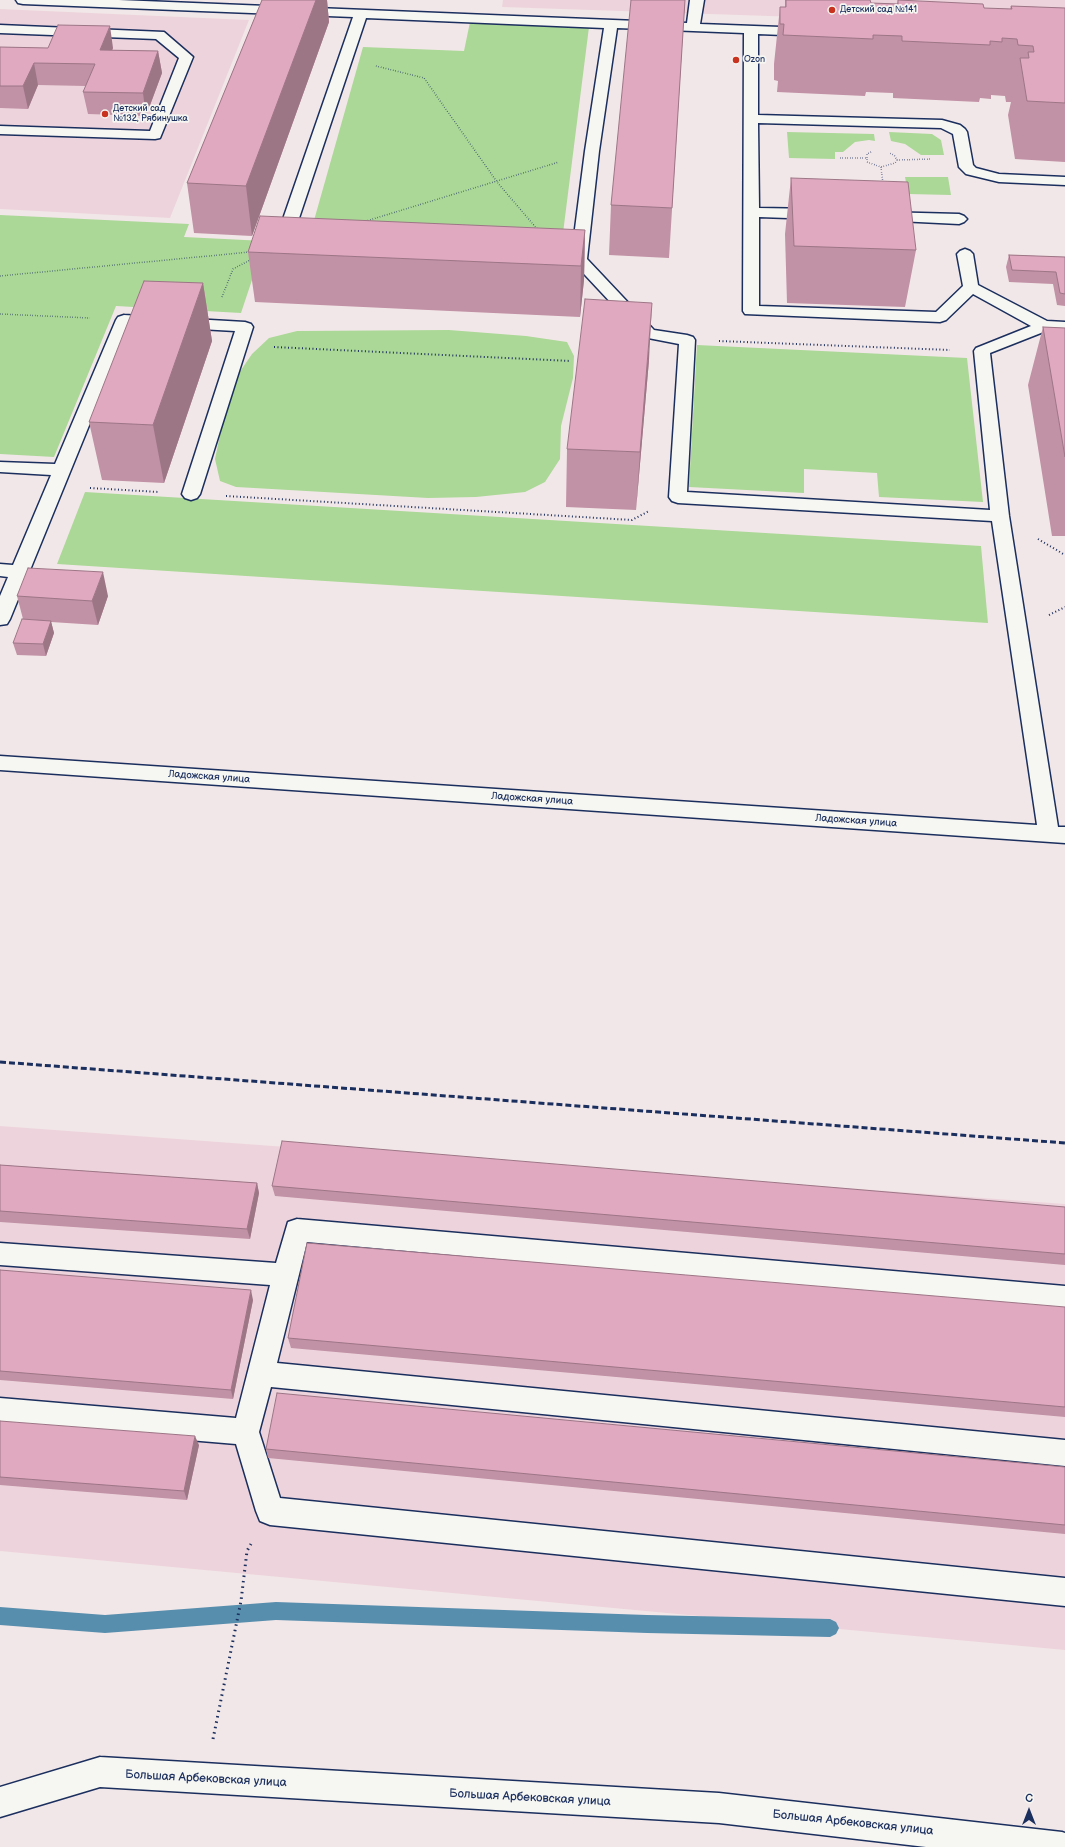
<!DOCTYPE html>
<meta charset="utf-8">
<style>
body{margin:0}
#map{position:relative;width:1065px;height:1847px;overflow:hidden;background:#f2e7e8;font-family:"Balsamiq Sans",sans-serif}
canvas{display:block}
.north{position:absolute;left:1009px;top:1791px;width:40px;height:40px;-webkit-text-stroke:3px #f6f6f2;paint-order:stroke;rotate:0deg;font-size:11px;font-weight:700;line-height:16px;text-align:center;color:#1b2f5e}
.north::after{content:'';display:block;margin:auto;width:14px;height:18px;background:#1b2f5e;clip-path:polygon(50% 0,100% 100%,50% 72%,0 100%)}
</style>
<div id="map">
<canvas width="1065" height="1847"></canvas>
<div class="north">С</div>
</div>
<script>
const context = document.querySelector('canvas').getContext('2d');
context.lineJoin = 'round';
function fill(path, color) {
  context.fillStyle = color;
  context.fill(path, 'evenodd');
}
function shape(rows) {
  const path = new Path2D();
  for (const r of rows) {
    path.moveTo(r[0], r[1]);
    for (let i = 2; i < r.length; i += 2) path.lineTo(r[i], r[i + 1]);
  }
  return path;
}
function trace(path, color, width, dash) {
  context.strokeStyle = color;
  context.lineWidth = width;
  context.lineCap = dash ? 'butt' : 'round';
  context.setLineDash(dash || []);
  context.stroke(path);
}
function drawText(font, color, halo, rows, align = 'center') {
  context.font = font + ' "Balsamiq Sans",sans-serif';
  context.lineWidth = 3.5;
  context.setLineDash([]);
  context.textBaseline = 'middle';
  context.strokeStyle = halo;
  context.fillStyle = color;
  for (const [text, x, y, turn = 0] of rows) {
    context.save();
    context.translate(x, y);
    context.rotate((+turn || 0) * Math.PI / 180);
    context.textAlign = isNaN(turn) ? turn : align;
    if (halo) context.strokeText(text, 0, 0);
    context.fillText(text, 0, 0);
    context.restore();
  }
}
fill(shape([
 [503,0,1065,0,1065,26,502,7],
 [0,9,249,20,170,218,0,209],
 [0,1126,1065,1204,1065,1650,0,1551]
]), '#edd4dc');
fill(shape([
 [470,22,589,27,562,241,311,231,363,47,464,51],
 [787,132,874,134,875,141,869,140,855,142,843,152,835,152,835,159,789,158],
 [889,132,932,134,941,140,944,155,921,155,905,144,891,141],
 [905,177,948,177,951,195,908,194],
 [0,215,189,224,184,237,265,241,241,313,116,306,54,457,0,454],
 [449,330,526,336,567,342,574,356,573,378,561,426,560,459,545,482,525,492,476,497,428,498,254,488,236,487,220,481,215,459,224,416,239,373,252,354,269,338,297,331],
 [697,345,967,358,983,502,879,497,877,473,804,469,804,493,689,487],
 [85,492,981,546,988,623,57,564]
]), '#abd897');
fill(shape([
 [276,1602,647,1615,830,1619,836,1622,839,1628,836,1634,830,1637,647,1633,276,1620,105,1633,0,1625,0,1607,105,1615,276,1602]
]), '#588ead');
const minor = shape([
 [16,0,119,0,687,23,690,0,704,0,700,24,808,28,813,29,815,32,813,35,808,36,758,34,758,115,942,120,960,125,965,129,967,132,973,165,976,168,999,174,1065,177,1065,185,999,182,966,174,959,167,953,134,941,128,758,123,759,208,817,209,822,211,825,214,822,217,817,219,759,217,759,306,936,312,963,286,957,254,960,251,965,249,970,251,973,254,978,285,1047,321,1065,322,1065,332,1046,331,990,353,1009,516,1058,827,1065,827,1065,843,0,770,0,756,1037,825,992,521,678,503,672,501,669,497,679,344,643,337,571,260,585,151,604,28,366,18,290,245,287,248,282,250,277,248,274,245,353,17,23,4,18,3,16,0],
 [617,28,744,33,743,311,745,314,940,322,946,320,973,294,1031,326,976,348,974,351,990,510,687,492,695,340,693,337,687,335,654,330,587,259,599,151,617,28],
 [0,25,164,32,193,57,160,138,155,139,0,134,0,126,150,131,179,58,156,39,0,33,0,25],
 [883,212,959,214,964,216,967,219,964,222,959,224,878,220,875,217,878,214,883,212],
 [124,315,245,322,251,324,253,327,200,494,197,498,191,500,185,498,182,494,235,331,130,325,10,619,7,624,0,625,0,596,8,577,0,576,0,564,13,565,51,475,0,472,0,462,55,464,116,320,118,317,124,315],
 [297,1219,1065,1286,1065,1310,307,1242,277,1363,1065,1440,1065,1466,271,1387,259,1432,280,1498,1065,1578,1065,1606,270,1525,260,1521,256,1511,236,1444,0,1424,0,1398,236,1418,270,1285,0,1265,0,1243,276,1263,288,1222,297,1219],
 [100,1757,719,1793,1062,1832,1065,1833,1065,1847,926,1847,719,1823,100,1787,0,1817,0,1787,100,1757]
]);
trace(minor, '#1b2f5e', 3);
trace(shape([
 [376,66,424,78,497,182,538,230],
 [871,152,867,154,867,162,881,167,895,163,897,160,894,155,889,153],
 [840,158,866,158],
 [897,160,932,159],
 [881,167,883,184],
 [363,222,559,162],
 [0,276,250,252],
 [222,297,233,269,252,259],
 [0,314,90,318]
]), '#1b2f5e', 1.5, [0.5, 2]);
trace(shape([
 [719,341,950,350],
 [274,347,571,361],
 [90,488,159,492],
 [226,496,632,520,649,511],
 [1038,539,1065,555],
 [1049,615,1065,607]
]), '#1b2f5e', 2, [1, 2.5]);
trace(shape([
 [213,1739,241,1601,247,1551,251,1544]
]), '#1b2f5e', 3, [1.5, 4]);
fill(minor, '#f6f6f2');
trace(shape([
 [0,1062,1065,1143]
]), '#1b2f5e', 3, [6, 3]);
fill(shape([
 [262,0,327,0,329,22,252,236,194,233,187,183],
 [685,0,669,258,609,255,611,205],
 [785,0,870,0,871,3,897,4,898,0,984,8,1010,9,1011,6,1065,8,1065,162,1015,159,1008,115,1011,102,1006,102,1005,96,991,95,991,99,980,98,979,102,893,98,893,93,866,92,865,96,777,92,778,81,774,80,774,64,780,7,785,7],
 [0,47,48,48,113,48,112,50,158,51,162,73,146,116,88,114,83,92,86,86,38,85,28,109,0,108],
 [791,178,916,250,905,307,787,303,785,234],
 [585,230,584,280,580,317,255,302,248,252],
 [1009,255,1065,257,1065,306,1057,305,1053,284,1009,282,1006,267],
 [203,283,212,341,164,483,102,480,89,422],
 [1043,327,1065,328,1065,536,1052,536,1028,385],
 [649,360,636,510,566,507,567,449],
 [17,596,108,596,98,625,51,622,54,633,46,656,17,655,13,643,23,619],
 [0,1165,257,1183,259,1193,250,1239,0,1222],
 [272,1186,1065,1207,1065,1265,275,1196],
 [0,1270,253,1300,233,1399,0,1380],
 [1065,1307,1065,1417,291,1348,288,1338],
 [0,1421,199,1445,187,1500,0,1485],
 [266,1449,1065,1467,1065,1534,268,1458]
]), '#c191a5');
fill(shape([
 [316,0,327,0,329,22,252,236,246,186],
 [110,26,113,48,104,72,100,50],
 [158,51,162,73,146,116,143,93],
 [34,63,38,85,28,109,23,86],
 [585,230,584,280,580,317,581,266],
 [203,283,212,341,164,483,153,425],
 [652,303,649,360,636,510,640,452],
 [103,572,108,596,98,625,92,601],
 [51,621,54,633,46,656,43,644],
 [257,1183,259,1193,250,1239,247,1229],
 [251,1290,253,1300,233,1399,231,1390],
 [195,1436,199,1445,187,1500,184,1491]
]), '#9d7686');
const building = shape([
 [262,0,316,0,246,186,187,183,262,0],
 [631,0,685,0,672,208,611,205,631,0],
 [786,0,870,0,871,3,898,4,898,0,983,4,984,8,1012,9,1011,6,1065,8,1065,103,1027,101,1020,58,1029,58,1028,52,1034,52,1033,46,1018,45,1017,39,1002,38,1002,42,990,41,990,45,902,41,902,36,873,35,873,39,783,35,784,24,780,24,780,7,786,7,786,0],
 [58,25,110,26,100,50,158,51,143,93,83,92,95,64,34,63,23,86,0,86,0,47,48,48,58,25],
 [791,178,908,182,916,250,794,246,791,178],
 [260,216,585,230,581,266,248,252,260,216],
 [1009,255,1065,257,1065,294,1060,293,1056,272,1012,270,1009,255],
 [144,281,203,283,153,425,89,422,144,281],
 [585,299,652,303,640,452,567,449,585,299],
 [1043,327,1065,328,1065,457,1043,327],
 [28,568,103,572,92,601,17,596,28,568],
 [22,619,51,621,43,644,13,643,22,619],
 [282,1141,1065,1207,1065,1254,272,1186,282,1141],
 [0,1165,257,1183,247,1229,0,1211,0,1165],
 [307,1243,1065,1307,1065,1407,288,1338,307,1243],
 [0,1270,251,1290,231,1390,0,1371,0,1270],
 [277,1393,1065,1467,1065,1525,266,1449,277,1393],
 [0,1421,195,1436,184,1491,0,1477,0,1421]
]);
fill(building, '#e0a9c0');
trace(building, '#9d7686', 1);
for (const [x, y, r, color] of [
 [832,10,4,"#c8321e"],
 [736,60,4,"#c8321e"],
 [105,114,4,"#c8321e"]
]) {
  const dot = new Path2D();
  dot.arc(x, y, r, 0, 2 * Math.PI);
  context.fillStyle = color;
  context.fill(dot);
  trace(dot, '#f6f6f2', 1.5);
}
drawText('9px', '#1b2f5e', '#f6f6f2', [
 ["Детский сад №141",840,10],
 ["Ozon",744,60],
 ["Детский сад",113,109],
 ["№132, Рябинушка",113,119]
], 'left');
drawText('10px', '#1b2f5e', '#f6f6f2', [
 ["Ладожская улица",209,777,4],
 ["Ладожская улица",532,799,4],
 ["Ладожская улица",856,821,4]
]);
drawText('12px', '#1b2f5e', '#f6f6f2', [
 ["Большая Арбековская улица",206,1779,3],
 ["Большая Арбековская улица",530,1798,3],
 ["Большая Арбековская улица",853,1823,6]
]);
</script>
